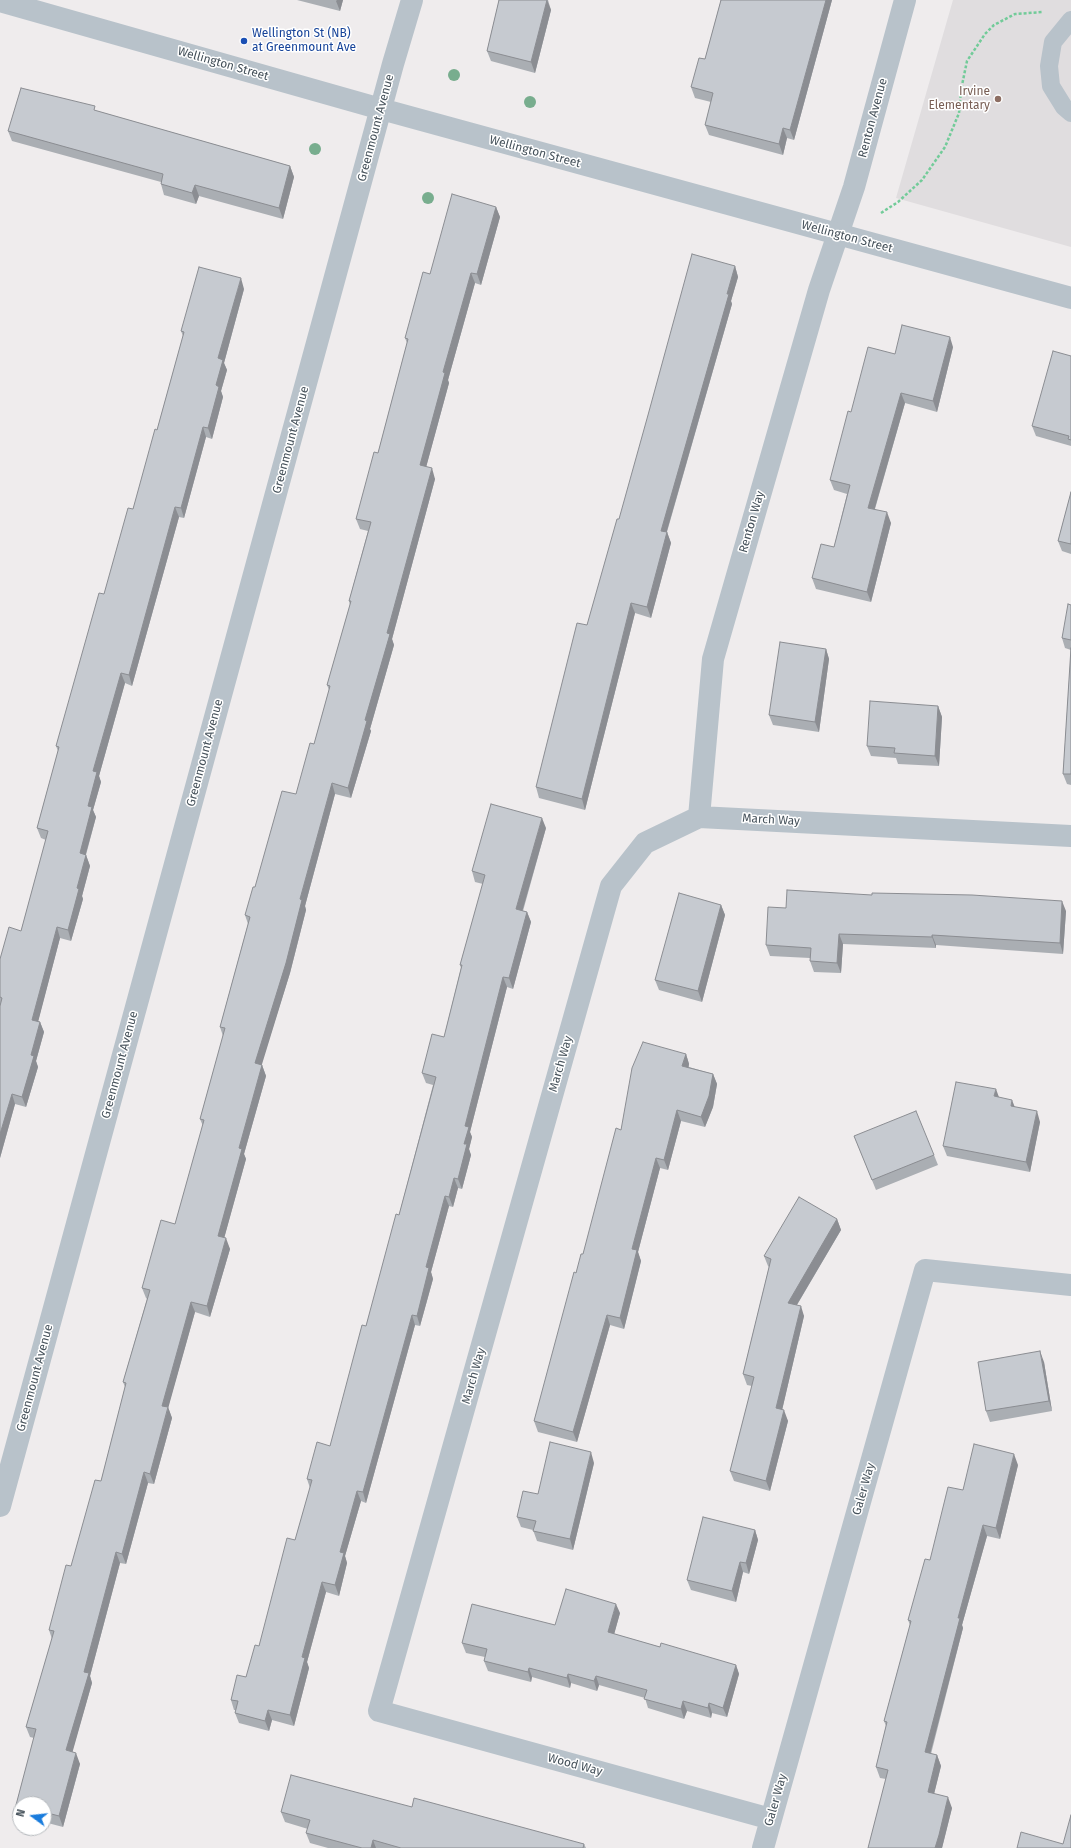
<!DOCTYPE html>
<style>
body{margin:0}
#map{position:relative;width:1071px;height:1848px;overflow:hidden;background:#efeced;font-family:"Fira Sans",sans-serif}
canvas{display:block}
.north{position:absolute;left:12px;top:1796px;width:40px;height:40px;box-sizing:border-box;background:#fff;border:1px solid #b5b9bd;border-radius:50%;rotate:285deg;font-size:11px;font-weight:700;line-height:16px;text-align:center;color:#45515a}
.north::after{content:'';display:block;margin:auto;width:14px;height:18px;background:#197cdd;clip-path:polygon(50% 0,100% 100%,50% 72%,0 100%)}
</style>
<div id="map">
<canvas width="1071" height="1848"></canvas>
<div class="north">N</div>
</div>
<script>
const context = document.querySelector('canvas').getContext('2d');
context.lineJoin = 'round';
function fill(path, color) {
  context.fillStyle = color;
  context.fill(path, 'evenodd');
}
function shape(rows) {
  const path = new Path2D();
  for (const r of rows) {
    path.moveTo(r[0], r[1]);
    for (let i = 2; i < r.length; i += 2) path.lineTo(r[i], r[i + 1]);
  }
  return path;
}
function trace(path, color, width, dash) {
  context.strokeStyle = color;
  context.lineWidth = width;
  context.lineCap = dash ? 'butt' : 'round';
  context.setLineDash(dash || []);
  context.stroke(path);
}
function drawText(font, color, halo, rows, align = 'center') {
  context.font = font + ' "Fira Sans",sans-serif';
  context.lineWidth = 3;
  context.setLineDash([]);
  context.textBaseline = 'middle';
  context.strokeStyle = halo;
  context.fillStyle = color;
  for (const [text, x, y, turn = 0] of rows) {
    context.save();
    context.translate(x, y);
    context.rotate((+turn || 0) * Math.PI / 180);
    context.textAlign = isNaN(turn) ? turn : align;
    if (halo) context.strokeText(text, 0, 0);
    context.fillText(text, 0, 0);
    context.restore();
  }
}
fill(shape([
 [953,0,1071,0,1071,247,896,198]
]), '#e0dddf');
trace(shape([
 [881,213,898,202,922,180,945,147,959,113,961,90,967,61,985,34,994,25,1015,14,1043,12]
]), '#72cb99', 2.5, [3, 2]);
trace(shape([
 [1071,20,1053,42,1049,66,1051,86,1064,107,1071,113]
]), '#b8c2ca', 18);
trace(shape([
 [0,1,381,109],
 [699,817,713,659,819,290,854,187,905,0],
 [771,1819,379,1711,611,886,645,843,699,817,1071,836],
 [763,1848,925,1270,1071,1285]
]), '#b8c2ca', 22);
trace(shape([
 [381,109,1071,298],
 [0,1506,393,64,412,0]
]), '#b8c2ca', 22);
context.fillStyle = '#78ad8e';
for (const [x, y] of [
 [454,75],
 [530,102],
 [315,149],
 [428,198]
]) {
  context.beginPath();
  context.arc(x, y, 6, 0, 2 * Math.PI);
  context.fill();
}
fill(shape([
 [297,0,343,0,340,11],
 [499,0,548,0,551,10,535,73,491,61,487,51],
 [721,0,832,0,794,140,787,138,783,155,709,135,705,125,711,102,695,98,691,87,705,59],
 [97,111,290,166,294,177,283,219,199,196,196,204,164,195,161,184,161,182,12,141,8,131],
 [496,207,500,217,481,285,475,283,448,380,449,383,426,467,435,479,392,639,394,645,370,729,371,731,351,798,335,794,305,906,306,910,290,973,261,1065,262,1065,266,1076,244,1154,246,1159,224,1238,230,1249,210,1317,195,1312,168,1407,172,1418,154,1484,148,1483,126,1564,120,1563,90,1676,92,1683,72,1752,80,1764,63,1827,44,1822,44,1804,20,1804,20,1815,19,1815,16,1805,34,1738,30,1737,26,1727,52,1639,49,1630,101,1481,125,1387,123,1382,147,1299,146,1298,142,1288,175,1224,203,1126,200,1119,223,1036,220,1027,248,924,245,915,255,887,296,794,314,744,329,690,327,685,350,605,349,601,368,531,360,529,356,519,378,453,407,343,405,338,430,274],
 [735,266,738,277,731,301,732,304,667,532,671,543,651,618,635,613,585,810,539,798,536,787,587,625,619,519],
 [244,289,224,363,227,370,221,391,223,397,212,439,206,437,184,518,179,517,132,686,125,683,99,776,101,782,93,810,96,817,86,855,90,866,82,896,83,899,71,941,60,938,38,1021,40,1022,44,1032,36,1061,38,1067,26,1107,15,1104,0,1158,0,959,21,931,46,840,41,838,37,828,58,751,56,746,104,594,133,509,157,430,183,336,181,331],
 [953,347,937,412,905,403,875,509,891,523,871,602,816,589,812,578,834,547,847,494,834,490,830,480,895,354],
 [1071,356,1071,447,1071,446,1036,436,1032,426],
 [1071,492,1071,554,1062,551,1058,541],
 [1071,605,1071,785,1067,784,1063,774,1071,650,1065,648,1062,638],
 [826,649,829,659,819,732,773,725,769,715],
 [938,706,942,717,939,766,898,764,896,758,871,756,867,746],
 [546,828,523,911,527,912,531,922,513,989,507,987,470,1132,472,1137,469,1149,471,1155,462,1189,458,1188,453,1207,449,1206,431,1272,433,1279,420,1326,415,1325,366,1503,361,1501,345,1556,347,1563,339,1596,326,1592,307,1662,309,1668,294,1726,272,1720,269,1731,239,1723,235,1713,236,1710,234,1710,231,1700,246,1677,259,1646,295,1540,310,1488,307,1479,330,1446,399,1215,433,1085,426,1083,422,1073,444,1037,461,968,460,965,483,884,475,882,472,871],
 [721,905,725,915,702,1002,659,990,655,980],
 [786,908,1066,911,1063,954,936,945,936,948,843,944,841,973,814,972,810,961,810,958,770,956,766,945],
 [686,1054,689,1064,689,1067,713,1074,717,1084,713,1107,705,1127,681,1121,668,1170,660,1168,638,1252,641,1261,624,1329,610,1325,577,1442,538,1432,534,1421,576,1273,583,1254,621,1130],
 [998,1097,1040,1122,1030,1172,947,1156,943,1146],
 [854,1136,934,1155,938,1165,876,1190],
 [837,1219,841,1230,797,1305,804,1316,782,1410,788,1421,770,1491,734,1481,730,1471,752,1386,747,1385,743,1374,769,1267,768,1266,764,1256],
 [1044,1362,1052,1411,990,1422,986,1411],
 [594,1463,573,1550,537,1541,533,1530,521,1527,517,1517],
 [1018,1465,1000,1539,987,1536,962,1625,963,1628,931,1754,937,1755,941,1766,934,1794,952,1808,942,1848,868,1848,886,1779,880,1778,876,1767,886,1726,884,1721,910,1625,908,1620,930,1560,963,1490],
 [755,1530,758,1540,749,1574,743,1572,736,1602,691,1590,687,1580],
 [620,1613,614,1634,660,1647,736,1665,739,1674,727,1717,712,1713,711,1718,687,1711,684,1719,648,1708,645,1698,599,1685,597,1691,571,1683,570,1688,532,1677,531,1682,488,1671,484,1661,485,1657,466,1653,462,1643,555,1625],
 [412,1807,584,1844,586,1848,328,1848,310,1843,306,1833,308,1829,285,1822,281,1812]
]), '#aaaeb3');
fill(shape([
 [337,0,343,0,340,11,336,1],
 [547,0,551,10,535,73,531,62],
 [826,0,832,0,794,140,790,130],
 [783,128,787,138,783,155,779,144],
 [290,166,294,177,283,219,279,208],
 [195,185,199,196,196,204,192,193],
 [496,207,500,217,481,285,477,274],
 [735,266,738,277,731,301,732,304,664,541,661,531],
 [471,273,475,283,448,380,449,383,424,475,420,465,443,372],
 [241,278,244,289,224,363,227,370,221,391,223,397,212,439,208,428,216,385,218,358],
 [950,337,953,347,937,412,933,401],
 [901,393,905,403,872,518,868,508],
 [203,427,206,437,184,518,181,508],
 [432,468,435,479,392,639,394,645,370,729,371,731,351,798,348,788,365,720,387,633],
 [175,507,179,517,132,686,129,675],
 [887,512,891,523,871,602,867,592],
 [667,532,671,543,651,618,647,607],
 [631,603,635,613,585,810,582,799],
 [826,649,829,659,819,732,815,722],
 [121,673,125,683,99,776,101,782,93,810,96,817,83,864,80,853,93,771],
 [938,706,942,717,939,766,935,756],
 [332,783,335,794,305,906,306,910,290,973,259,1074,255,1063],
 [542,818,546,828,520,919,516,909],
 [86,855,90,866,82,896,83,899,71,941,68,930,77,888],
 [1062,901,1066,911,1063,954,1060,943],
 [721,905,725,915,702,1002,698,991],
 [527,912,531,922,513,989,509,978],
 [57,927,60,938,36,1030,32,1020],
 [839,934,843,944,841,973,837,963],
 [932,935,936,945,936,948,932,937],
 [503,977,507,987,470,1132,472,1137,469,1149,471,1155,462,1189,458,1179,464,1144,465,1126],
 [40,1022,44,1032,36,1061,38,1067,26,1107,22,1097,31,1055],
 [686,1054,689,1064,686,1076,682,1066],
 [262,1065,266,1076,244,1154,246,1159,222,1246,218,1236,239,1148],
 [713,1074,717,1084,713,1107,705,1127,701,1117],
 [996,1089,1000,1100,994,1096],
 [12,1094,15,1104,0,1158,0,1134],
 [1012,1100,1016,1110,1011,1106],
 [677,1110,681,1121,668,1170,664,1160],
 [1037,1111,1040,1122,1030,1172,1026,1162],
 [656,1158,660,1168,638,1252,641,1261,624,1329,620,1318,632,1249],
 [454,1178,458,1188,453,1207,449,1197],
 [445,1196,449,1206,431,1272,433,1279,420,1326,417,1316,426,1267],
 [837,1219,841,1230,792,1313,788,1303],
 [226,1238,230,1249,210,1317,207,1306],
 [191,1302,195,1312,166,1416,162,1406],
 [801,1306,804,1316,780,1419,776,1408],
 [412,1315,415,1325,366,1503,363,1492],
 [607,1315,610,1325,577,1442,573,1432],
 [1040,1351,1044,1362,1052,1411,1049,1401],
 [168,1407,172,1418,154,1484,150,1474],
 [784,1410,788,1421,770,1491,766,1481],
 [591,1452,594,1463,573,1550,570,1539],
 [1014,1454,1018,1465,1000,1539,996,1528],
 [144,1472,148,1483,126,1564,122,1554],
 [357,1491,361,1501,345,1556,347,1563,339,1596,335,1585,340,1552],
 [983,1525,987,1536,962,1625,963,1628,928,1762,925,1752,958,1618],
 [755,1530,758,1540,749,1574,746,1563],
 [116,1552,120,1563,90,1676,92,1683,70,1761,66,1750,84,1672],
 [740,1562,743,1572,736,1602,732,1591],
 [322,1582,326,1592,307,1662,309,1668,294,1726,290,1715,302,1657],
 [616,1604,620,1613,612,1642,608,1632],
 [736,1665,739,1674,727,1717,723,1708],
 [529,1668,532,1677,531,1682,528,1672],
 [568,1674,571,1683,570,1688,567,1678],
 [596,1676,599,1685,597,1691,594,1681],
 [683,1701,687,1711,684,1719,681,1709],
 [709,1703,712,1713,711,1718,708,1708],
 [268,1710,272,1720,269,1731,265,1721],
 [76,1753,80,1764,63,1827,59,1816],
 [937,1755,941,1766,932,1802,928,1792],
 [948,1797,952,1808,942,1848,935,1848],
 [373,1840,376,1848,371,1848]
]), '#8b8d92');
const building = shape([
 [499,0,547,0,531,62,487,51,499,0],
 [721,0,826,0,790,130,783,128,779,144,705,125,713,93,691,87,699,58,705,59,721,0],
 [21,88,95,106,94,110,290,166,279,208,195,185,192,193,161,184,163,174,8,131,21,88],
 [452,194,496,207,477,274,471,273,443,372,445,373,420,465,432,468,387,633,390,634,365,720,367,721,348,788,332,783,300,899,302,900,286,963,255,1063,262,1065,239,1148,242,1149,218,1236,226,1238,207,1306,191,1302,162,1406,168,1407,150,1474,144,1472,122,1554,116,1552,84,1672,89,1673,66,1750,76,1753,59,1816,44,1812,44,1804,20,1804,20,1806,16,1805,36,1729,26,1727,54,1631,49,1630,66,1565,71,1566,95,1480,101,1481,126,1383,123,1382,150,1290,142,1288,161,1220,175,1224,204,1120,200,1119,225,1028,220,1027,250,917,245,915,253,887,255,887,282,791,296,794,310,743,314,744,330,686,327,685,351,601,349,601,371,522,356,519,374,452,378,453,408,339,405,338,423,272,430,274,452,194],
 [692,254,735,266,727,294,729,294,661,531,667,532,647,607,631,603,582,799,536,787,577,623,587,625,617,519,619,519,648,415,692,254],
 [199,267,241,278,218,358,223,360,216,385,219,387,208,428,203,427,181,508,175,507,129,675,121,673,93,771,97,772,88,806,92,807,80,853,86,855,77,888,79,889,68,930,57,927,32,1020,40,1022,31,1055,34,1056,22,1097,12,1094,0,1134,0,1006,2,998,0,997,0,959,9,927,21,931,48,831,37,828,59,747,56,746,99,593,104,594,128,508,133,509,155,429,157,430,184,332,181,331,199,267],
 [902,325,950,337,933,401,901,393,868,508,887,512,867,592,812,578,821,544,834,547,850,485,830,480,848,411,851,412,868,347,895,354,902,325],
 [1053,351,1071,356,1071,440,1068,439,1069,436,1032,426,1053,351],
 [1071,492,1071,544,1058,541,1071,492],
 [1068,604,1071,605,1071,640,1062,638,1068,604],
 [780,642,826,649,815,722,769,715,780,642],
 [1071,648,1071,774,1063,774,1071,648],
 [870,701,938,706,935,756,894,753,895,748,867,746,870,701],
 [491,804,542,818,516,909,527,912,509,978,503,977,465,1126,469,1127,464,1144,467,1144,458,1179,454,1178,449,1197,445,1196,426,1267,429,1268,417,1316,412,1315,363,1492,357,1491,340,1552,344,1553,335,1585,322,1582,302,1657,305,1658,290,1715,268,1710,265,1721,235,1713,238,1701,231,1700,237,1675,246,1677,255,1645,259,1646,287,1538,295,1540,312,1480,307,1479,317,1442,330,1446,362,1325,366,1326,396,1214,399,1215,436,1077,422,1073,432,1034,444,1037,462,965,460,965,485,875,472,871,491,804],
 [787,890,872,895,872,893,972,895,1062,901,1060,943,932,935,932,937,839,934,837,963,810,961,811,948,766,945,768,907,786,908,787,890],
 [679,893,721,905,698,991,655,980,679,893],
 [643,1042,686,1054,682,1066,713,1074,709,1096,701,1117,677,1110,664,1160,656,1158,632,1249,637,1250,620,1318,607,1315,573,1432,534,1421,574,1272,576,1273,581,1254,583,1254,616,1128,621,1130,632,1068,643,1042],
 [956,1082,996,1089,994,1096,1012,1100,1011,1106,1037,1111,1026,1162,943,1146,956,1082],
 [916,1111,934,1155,872,1180,854,1136,916,1111],
 [799,1197,837,1219,788,1303,801,1306,776,1408,784,1410,766,1481,730,1471,754,1377,743,1374,771,1259,764,1256,799,1197],
 [1040,1351,1049,1401,986,1411,978,1362,1040,1351],
 [550,1442,591,1452,570,1539,533,1531,536,1521,517,1517,523,1491,538,1494,550,1442],
 [974,1444,1014,1454,996,1528,983,1525,958,1618,960,1618,925,1752,937,1755,928,1792,948,1797,939,1835,935,1848,868,1848,888,1770,876,1767,887,1722,884,1721,911,1621,908,1620,925,1559,930,1560,948,1487,963,1490,974,1444],
 [703,1517,755,1530,746,1563,740,1562,732,1591,687,1580,703,1517],
 [566,1589,616,1604,608,1632,660,1647,661,1643,736,1665,723,1708,709,1703,708,1708,683,1701,681,1709,644,1699,647,1690,596,1676,594,1681,568,1674,567,1678,529,1668,528,1672,484,1661,487,1649,462,1643,472,1604,555,1625,566,1589],
 [291,1775,412,1807,414,1798,584,1844,583,1848,401,1848,373,1840,371,1848,362,1848,306,1833,310,1820,281,1812,291,1775],
 [1071,1815,1071,1848,1017,1848,1021,1832,1063,1844,1071,1815]
]);
fill(building, '#c6cad0');
trace(building, '#8b8d92', 1);
for (const [x, y, r, color] of [
 [244,41,4,"#1a4fb4"],
 [998,99,4,"#8d6e63"]
]) {
  const dot = new Path2D();
  dot.arc(x, y, r, 0, 2 * Math.PI);
  context.fillStyle = color;
  context.fill(dot);
  trace(dot, '#fff', 1.5);
}
drawText('12px', '#164399', '#fff', [
 ["Wellington St (NB)",252,34],
 ["at Greenmount Ave",252,48]
], 'left');
drawText('12px', '#45515a', '#fff', [
 ["Wellington Street",223,64,16],
 ["Renton Avenue",873,118,-75],
 ["Greenmount Avenue",376,128,-75],
 ["Wellington Street",535,152,15],
 ["Wellington Street",847,237,15],
 ["Greenmount Avenue",291,440,-75],
 ["Renton Way",752,522,-74],
 ["Greenmount Avenue",205,753,-75],
 ["March Way",771,820,3],
 ["March Way",561,1064,-74],
 ["Greenmount Avenue",120,1065,-75],
 ["March Way",474,1376,-74],
 ["Greenmount Avenue",35,1378,-75],
 ["Galer Way",864,1489,-74],
 ["Wood Way",575,1765,15],
 ["Galer Way",776,1800,-74]
]);
drawText('12px', '#785e54', '#fff', [
 ["Irvine",990,92],
 ["Elementary",990,106]
], 'right');
</script>
